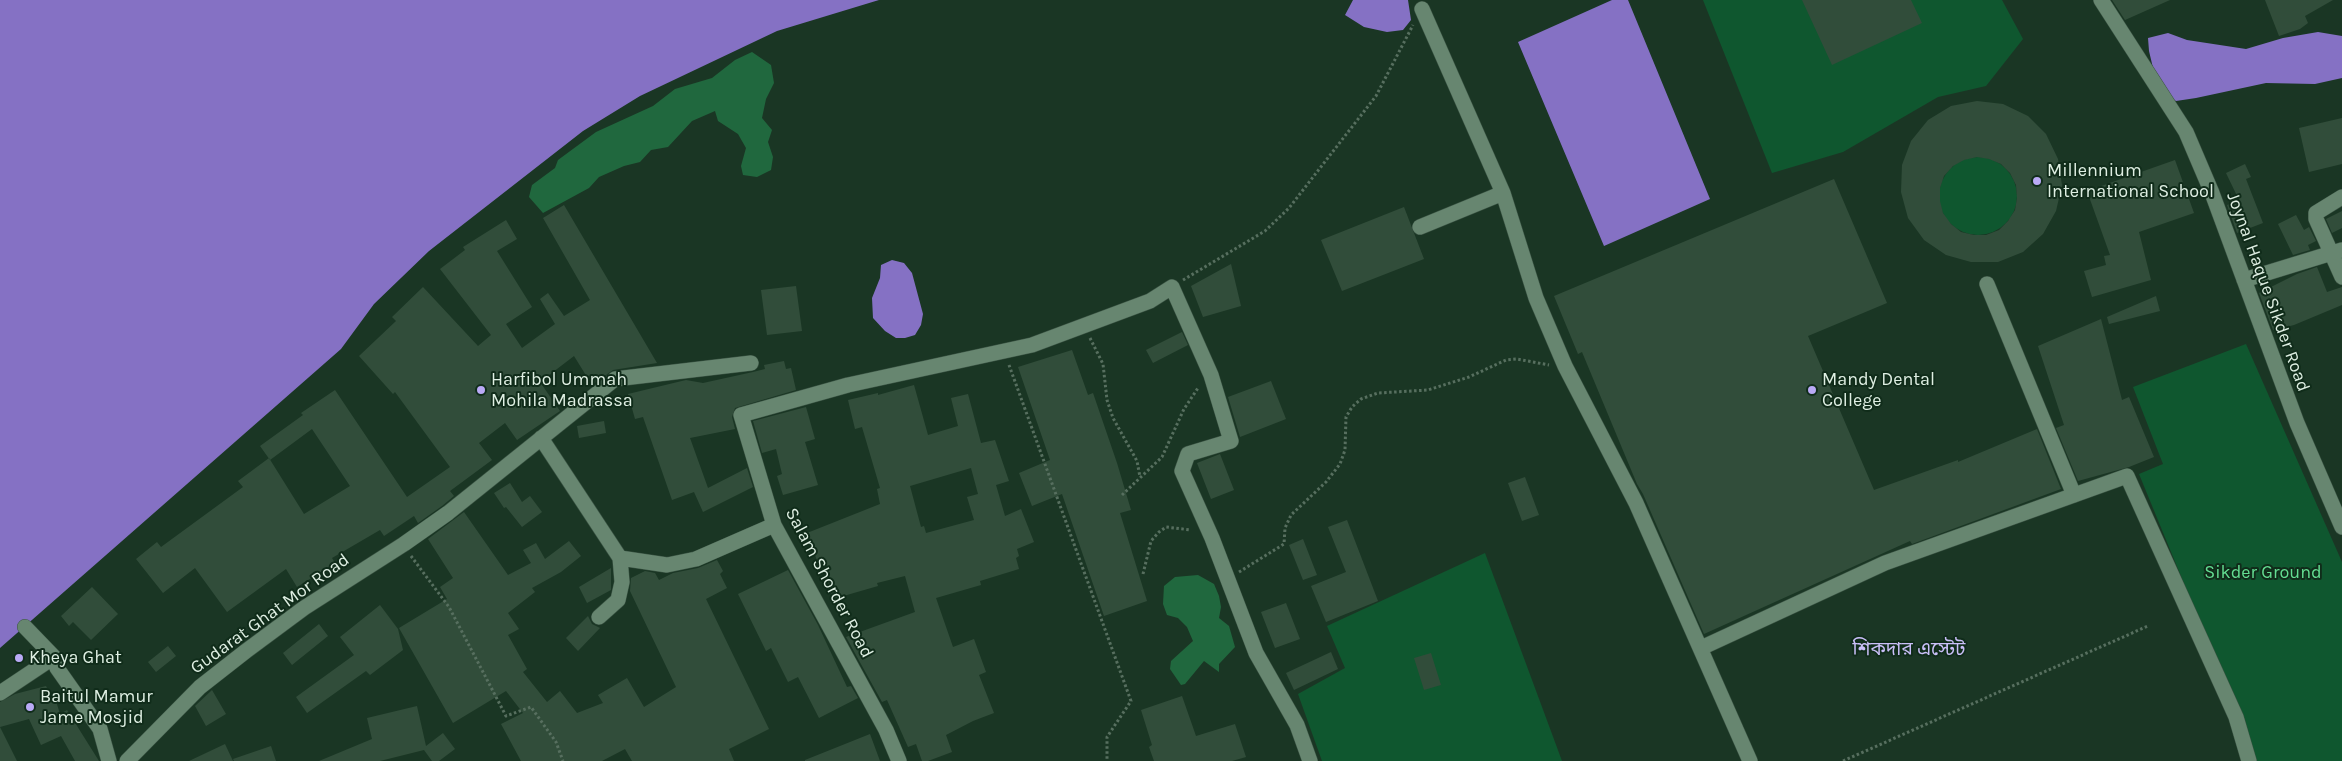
<!DOCTYPE html>
<meta charset="utf-8">
<style>
body{margin:0}
canvas{display:block;background:#1a3624}
</style>
<canvas width="2342" height="761"></canvas>
<script>
const context = document.querySelector('canvas').getContext('2d');
context.lineJoin = 'round';
function fill(path, color) {
  context.fillStyle = color;
  context.fill(path, 'evenodd');
}
function shape(rows) {
  const path = new Path2D();
  for (const r of rows) {
    if (r.length === 3) {
      path.moveTo(r[0] + r[2], r[1]);
      path.arc(r[0], r[1], r[2], 0, 2 * Math.PI);
      continue;
    }
    path.moveTo(r[0], r[1]);
    for (let i = 2; i < r.length; i += 2) path.lineTo(r[i], r[i + 1]);
  }
  return path;
}
function trace(path, color, width, dash) {
  context.strokeStyle = color;
  context.lineWidth = width;
  context.lineCap = dash ? 'butt' : 'round';
  context.setLineDash(dash || []);
  context.stroke(path);
}
function drawText(font, color, halo, rows, align = 'center') {
  context.font = font + ' Karla,"Noto Sans Bengali",sans-serif';
  context.lineWidth = 4;
  context.setLineDash([]);
  context.textBaseline = 'middle';
  context.strokeStyle = halo;
  context.fillStyle = color;
  for (const [text, x, y, turn = 0] of rows) {
    context.save();
    context.translate(x, y);
    context.rotate((+turn || 0) * Math.PI / 180);
    context.textAlign = isNaN(turn) ? turn : align;
    if (halo) context.strokeText(text, 0, 0);
    context.fillText(text, 0, 0);
    context.restore();
  }
}
fill(shape([
 [1703,0,2002,0,2023,39,1986,86,1938,97,1843,152,1772,173],
 [1978,196,39],
 [2246,344,2342,562,2342,761,2252,761,2201,625,2139,474,2163,464,2133,387],
 [1485,553,1562,761,1322,761,1298,694,1345,668,1327,626]
]), '#0f572f');
fill(shape([
 [752,52,771,65,774,83,766,99,762,118,772,130,768,142,773,157,771,170,757,177,743,175,741,166,746,148,738,134,718,121,715,111,692,121,668,147,651,150,640,162,624,166,599,177,589,188,543,213,529,197,532,185,555,168,558,160,596,132,653,106,675,89,712,78,735,60],
 [1198,575,1214,584,1219,596,1221,607,1219,618,1229,626,1235,647,1219,664,1219,672,1204,661,1185,684,1181,685,1170,669,1171,661,1193,641,1187,627,1178,618,1167,615,1163,604,1164,586,1175,577]
]), '#20683e');
fill(shape([
 [0,0,879,0,777,31,640,96,583,131,429,251,374,304,341,349,0,648],
 [1353,0,1408,0,1411,20,1403,30,1387,32,1364,27,1345,15],
 [1612,0,1628,0,1710,199,1604,246,1518,42],
 [2318,32,2342,36,2342,78,2315,84,2266,83,2196,98,2176,101,2166,95,2157,85,2149,51,2148,38,2168,33,2187,40,2246,49,2283,38],
 [892,260,904,263,912,273,923,314,921,325,915,335,905,338,896,338,885,331,873,318,872,298,880,278,881,265]
]), '#8571c4');
fill(shape([
 [1802,0,1911,0,1922,23,1832,65],
 [2112,0,2170,0,2125,20],
 [2265,0,2333,0,2305,16,2308,23,2300,29,2279,36],
 [1977,101,2003,104,2028,116,2046,134,2058,159,2062,185,2056,211,2043,234,2023,252,1998,262,1971,262,1946,255,1924,240,1908,218,1901,192,1902,165,1911,141,1928,120,1951,106],
 [1977,157,1989,159,2001,164,2010,173,2016,185,2017,198,2015,210,2008,221,1999,230,1986,235,1974,235,1961,232,1951,224,1943,213,1940,201,1940,188,1944,176,1953,166,1964,160],
 [2342,118,2342,164,2309,172,2299,128],
 [2175,160,2194,213,2139,232,2151,280,2092,297,2084,271,2106,265,2104,256,2110,255,2087,191],
 [2245,164,2251,177,2246,179,2263,223,2237,233,2227,205,2239,200,2226,173],
 [1834,179,1887,303,1808,336,1874,490,1958,460,1958,462,2037,429,2061,489,1912,544,1910,541,1704,634,1643,494,1637,484,1582,352,1578,354,1554,296],
 [564,205,657,363,613,370,592,385,574,356,540,382,560,411,517,440,505,423,479,443,492,460,450,491,454,496,442,506,418,523,414,516,384,536,380,530,332,558,335,563,297,587,286,569,227,612,195,568,163,593,136,559,157,542,161,547,243,487,238,481,269,458,304,514,350,486,312,429,270,460,260,446,303,415,301,413,335,390,407,497,450,467,395,392,393,394,359,356,396,321,392,317,423,287,478,346,491,335,440,269,465,250,463,247,506,220,517,239,497,251,532,307,506,324,522,348,555,324,540,299,548,293,564,316,590,300,543,218],
 [1404,207,1424,259,1342,291,1321,240],
 [2342,211,2342,228,2332,233,2326,219],
 [2296,215,2304,230,2309,227,2316,241,2308,245,2310,250,2293,255,2278,224],
 [1231,264,1241,306,1203,317,1191,286],
 [2317,267,2327,292,2342,287,2342,305,2294,325,2273,330,2259,293,2297,274],
 [796,286,802,331,767,335,761,290],
 [2156,296,2160,311,2109,324,2107,317],
 [2101,319,2122,400,2129,397,2154,457,2129,467,2078,481,2056,428,2064,425,2038,346],
 [1182,332,1188,345,1153,363,1146,350],
 [1072,350,1088,395,1093,393,1117,463,1131,510,1120,513,1147,601,1104,616,1062,494,1032,506,1019,473,1050,460,1018,367],
 [784,361,786,369,791,368,796,390,735,408,732,417,735,429,690,438,708,488,747,468,753,487,703,512,694,492,672,500,643,417,635,419,628,394,686,380,703,383,753,372,765,369,764,365],
 [1271,381,1286,419,1240,437,1228,397],
 [914,385,928,435,958,426,951,398,968,394,981,443,995,440,1009,481,996,485,1005,516,1021,509,1034,542,1017,549,1019,556,1016,558,1019,569,980,581,981,585,936,598,953,647,974,639,986,672,979,675,994,713,973,721,946,735,952,752,928,761,922,761,916,744,908,747,887,700,882,702,846,637,915,612,905,576,877,583,878,586,833,599,823,565,819,566,807,533,880,504,877,489,880,488,862,427,855,429,848,400,878,393,878,395],
 [971,468,978,494,967,497,974,520,926,533,924,526,921,527,910,486],
 [806,407,815,439,805,442,818,485,783,495,777,476,782,474,776,449,762,453,753,421],
 [604,421,606,433,579,438,577,426],
 [1220,454,1234,490,1211,499,1197,463],
 [1525,477,1539,515,1522,521,1508,483],
 [510,483,522,502,530,496,542,512,522,527,506,507,504,508,494,493],
 [464,512,508,575,531,563,523,550,536,543,545,559,569,541,581,556,561,572,532,588,535,592,508,613,519,629,508,635,527,669,523,672,547,702,560,691,577,713,603,703,598,695,627,678,644,707,676,687,630,591,631,578,645,571,655,573,659,580,673,573,698,568,717,560,723,571,720,574,727,588,706,599,769,729,729,749,734,761,632,761,625,749,602,761,521,761,501,724,523,713,506,691,453,723,399,628,447,599,440,587,453,578,428,539],
 [1347,520,1378,601,1326,622,1311,586,1346,572,1328,527],
 [1303,539,1317,575,1303,580,1289,545],
 [611,568,611,590,587,603,579,587],
 [788,570,818,625,847,687,851,686,858,698,819,718,798,677,788,682,771,648,766,651,738,594],
 [92,587,118,614,91,640,73,622,69,626,61,616],
 [1286,603,1300,639,1275,648,1261,612],
 [380,605,398,629,403,650,370,675,366,671,307,713,296,697,354,655,340,637],
 [588,616,592,624,600,628,578,651,566,638],
 [319,624,328,636,292,665,283,653],
 [168,646,176,656,156,672,148,662],
 [1331,652,1338,669,1294,690,1286,673],
 [1431,653,1441,685,1424,690,1414,658],
 [46,686,54,702,56,701,60,714,67,710,99,761,75,761,61,736,41,745,29,719,0,727,0,702,15,694],
 [212,690,226,714,206,726,195,706],
 [1182,696,1196,736,1235,724,1246,757,1232,761,1154,761,1149,747,1152,745,1141,710],
 [417,706,426,746,443,733,455,749,439,761,432,761,424,750,380,761,319,761,372,739,367,718],
 [0,727,17,761,0,761],
 [870,734,880,761,805,761,805,760],
 [225,744,233,761,189,761],
 [271,746,276,761,234,761,233,759]
]), '#314d3a');
const minor = shape([
 [2101,0,2186,132,2212,193,2297,423,2342,527],
 [1422,9,1503,193,1536,298,1565,366,1636,503,1750,761],
 [2342,197,2316,213,2316,219,2342,277],
 [1420,227,1503,193],
 [2244,280,2342,250],
 [1987,284,2074,495],
 [541,438,620,558,622,582,618,600,599,617],
 [620,558,667,565,696,559,774,525],
 [25,627,54,657,57,668,100,729,109,761],
 [1701,648,1885,563,2127,476,2236,717,2249,761],
 [0,693,54,657],
 [127,761,200,687,246,651,304,608,404,544,448,513,615,379,751,363],
 [899,761,886,730,774,525,741,415,848,385,1032,345,1150,301,1172,287,1211,375,1231,441,1188,454,1182,471,1212,538,1256,653,1297,725,1310,761]
]);
trace(minor, '#3b5444', 16);
trace(shape([
 [1183,280,1265,231,1289,208,1376,96,1413,25],
 [1090,338,1103,364,1107,400,1113,418,1137,461,1140,477],
 [1009,365,1131,701,1107,737,1107,761],
 [1122,495,1162,457,1184,409,1198,388],
 [411,556,449,607,506,716,531,707,556,742,563,761],
 [1239,572,1284,544,1285,528,1291,515,1326,482,1340,464,1345,450,1346,417,1352,407,1361,399,1378,393,1428,390,1469,377,1506,360,1517,359,1549,365],
 [1143,574,1151,541,1159,532,1166,527,1191,530],
 [1843,761,2148,626]
]), '#576f5f', 3, [2.5, 2.5]);
trace(minor, '#678670', 15);
for (const [x, y, r, color] of [
 [2037,181,5,"#baaaf6"],
 [481,390,5,"#baaaf6"],
 [1812,390,5,"#baaaf6"],
 [19,658,5,"#baaaf6"],
 [30,707,5,"#baaaf6"]
]) {
  const dot = new Path2D();
  dot.arc(x, y, r, 0, 2 * Math.PI);
  context.fillStyle = color;
  context.fill(dot);
  trace(dot, '#102c1a', 2);
}
drawText('18px', '#dfefe3', '#102c1a', [
 ["Millennium",2047,171],
 ["International School",2047,192],
 ["Harfibol Ummah",491,380],
 ["Mohila Madrassa",491,401],
 ["Mandy Dental",1822,380],
 ["College",1822,401],
 ["Kheya Ghat",29,658],
 ["Baitul Mamur",40,697],
 ["Jame Mosjid",40,718]
], 'left');
drawText('18px', '#dfefe3', '#102c1a', [
 ["Joynal Haque Sikder Road",2268,292,70],
 ["Salam Shorder Road",829,583,62],
 ["Gudarat Ghat Mor Road",270,614,-36]
]);
drawText('18px', '#64de92', '#102c1a', [
 ["Sikder Ground",2263,573]
]);
drawText('19px', '#cabff8', '#102c1a', [
 ["শিকদার এস্টেট",1909,650]
]);
</script>
